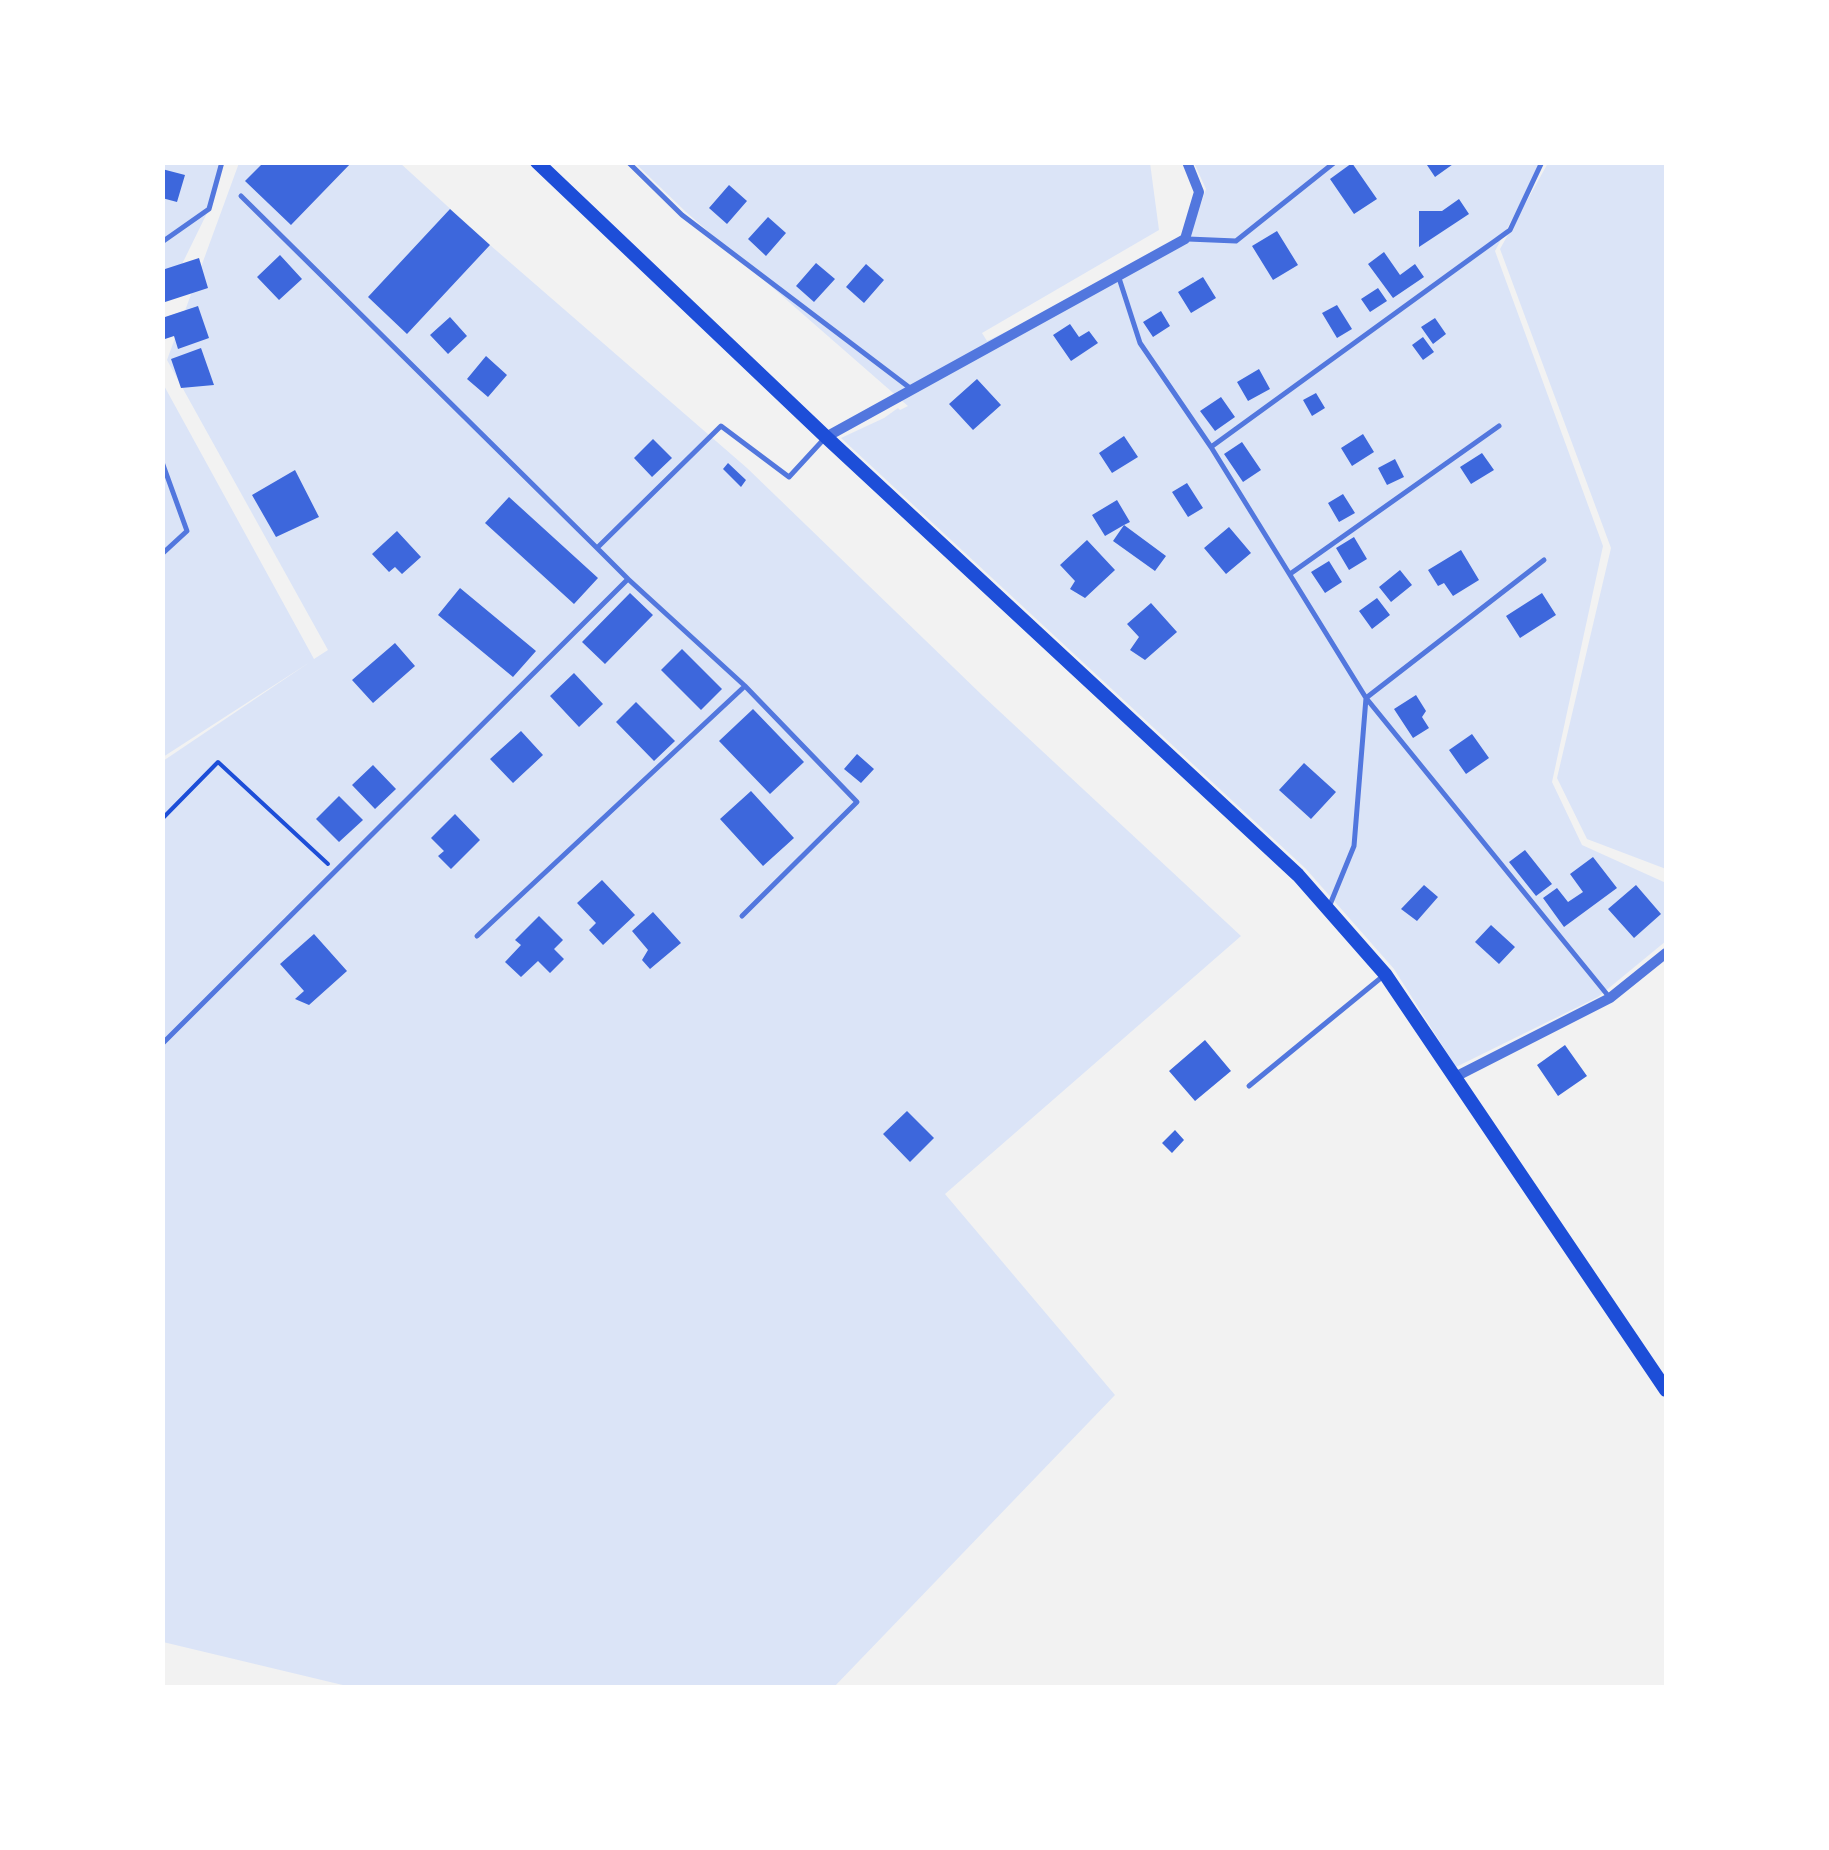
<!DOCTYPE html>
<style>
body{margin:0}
#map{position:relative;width:1829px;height:1850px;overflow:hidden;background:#f2f2f2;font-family:"DM Sans",sans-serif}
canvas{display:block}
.frame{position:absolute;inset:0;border:165px solid #fff;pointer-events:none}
</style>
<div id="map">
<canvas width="1829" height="1850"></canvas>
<div class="frame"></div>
</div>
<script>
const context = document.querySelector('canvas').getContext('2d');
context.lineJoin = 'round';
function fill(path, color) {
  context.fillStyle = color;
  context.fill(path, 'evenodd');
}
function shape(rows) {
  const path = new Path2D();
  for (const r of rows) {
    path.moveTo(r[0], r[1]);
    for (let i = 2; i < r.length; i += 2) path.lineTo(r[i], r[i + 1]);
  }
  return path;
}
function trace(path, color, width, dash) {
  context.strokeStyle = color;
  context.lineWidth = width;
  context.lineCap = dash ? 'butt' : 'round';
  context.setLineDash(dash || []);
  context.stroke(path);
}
fill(shape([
 [163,163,222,163,209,209,163,303],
 [239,163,400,163,490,245,747,468,983,696,1241,936,945,1194,1115,1395,834,1687,351,1687,163,1642,163,761,310,662,163,757,162,382,314,659,328,650,167,360],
 [635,163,1150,163,1159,230,982,333,987,341,1187,244,1206,189,1194,163,1542,163,1495,251,1603,546,1552,782,1582,845,1666,883,1666,941,1598,997,1456,1067,1394,969,1306,869,841,438,884,418,898,408,900,410,908,406,686,212],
 [1548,163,1666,163,1666,869,1587,839,1557,778,1611,548,1500,249]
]), '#dbe4f7');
fill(shape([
 [264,162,352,162,291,225,245,181],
 [1425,162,1456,162,1435,177],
 [1352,163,1377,199,1354,214,1330,179],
 [162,169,185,175,177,202,162,198],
 [729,185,747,201,727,224,709,208],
 [1459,199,1469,214,1419,247,1419,211,1442,211],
 [450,209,490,245,407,334,368,297],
 [768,217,786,233,766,256,748,239],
 [1277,231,1298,265,1273,280,1252,246],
 [1384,252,1400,275,1415,264,1424,277,1393,298,1368,264],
 [280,255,302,279,279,300,257,277],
 [199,258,208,288,162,303,162,270],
 [816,263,835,279,814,302,796,286],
 [866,264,884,280,864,303,846,287],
 [1203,277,1216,298,1191,313,1178,292],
 [1378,288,1387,301,1370,312,1361,299],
 [1337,305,1352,329,1337,338,1322,313],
 [198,306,209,338,178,349,174,336,162,340,162,318],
 [1161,311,1170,326,1153,337,1143,322],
 [450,317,467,336,448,354,430,335],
 [1435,318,1446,334,1433,344,1421,327],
 [1070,324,1079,337,1089,331,1098,343,1071,361,1053,335],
 [1423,337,1434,352,1423,360,1412,345],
 [201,348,214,385,181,388,171,359],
 [486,356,507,375,488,397,467,379],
 [1259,369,1270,389,1248,401,1237,382],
 [977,379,1001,405,973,430,949,404],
 [1316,393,1325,408,1312,416,1303,400],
 [1221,397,1235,417,1215,431,1200,411],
 [1363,434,1374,452,1352,466,1341,448],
 [1124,436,1138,457,1112,473,1099,453],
 [653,439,672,458,652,477,634,458],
 [1242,442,1261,470,1243,482,1224,454],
 [1482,453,1494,470,1471,484,1460,467],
 [1395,459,1404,477,1387,485,1378,468],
 [728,463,746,480,741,487,723,469],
 [295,470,319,517,276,537,252,495],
 [1187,483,1203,508,1188,517,1172,492],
 [1343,494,1355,513,1339,522,1328,503],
 [509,497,598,578,574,604,485,523],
 [1117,500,1130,522,1124,525,1166,556,1155,571,1113,541,1124,525,1105,536,1092,515],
 [1229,527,1251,553,1226,574,1204,548],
 [397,531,421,557,402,574,395,567,389,572,372,554],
 [1354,537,1367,559,1349,570,1336,548],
 [1087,540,1115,570,1085,598,1070,589,1075,581,1060,565],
 [1461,550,1479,580,1453,596,1444,583,1438,586,1428,570],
 [1329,561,1342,582,1325,593,1311,572],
 [1400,570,1412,585,1391,602,1379,587],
 [460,588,536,651,513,677,438,615],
 [630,593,653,615,605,664,582,642],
 [1542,593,1556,615,1520,638,1506,616],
 [1377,598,1390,615,1372,629,1359,611],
 [1151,603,1177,632,1145,660,1130,650,1139,637,1127,624],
 [395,643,415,666,373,703,352,680],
 [682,649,722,689,701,710,661,670],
 [574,673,603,704,579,727,550,696],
 [1416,695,1426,711,1422,717,1429,728,1413,738,1394,709],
 [636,702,675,741,654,761,616,722],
 [753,709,804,762,770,794,719,741],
 [521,731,543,755,513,783,490,759],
 [1472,734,1489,758,1466,774,1449,750],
 [857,754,874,769,861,783,844,769],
 [1304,763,1336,792,1311,819,1279,790],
 [373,765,396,789,375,809,352,785],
 [751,791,794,838,763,866,720,819],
 [339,796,363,820,339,842,316,819],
 [455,814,480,840,451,869,438,856,444,851,431,838],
 [1525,850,1552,884,1536,896,1509,862],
 [1593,857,1617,888,1564,927,1543,898,1557,888,1568,902,1583,892,1570,874],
 [602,880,635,915,603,945,589,930,596,923,577,903],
 [1424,885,1438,897,1417,921,1401,909],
 [1636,885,1661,914,1634,938,1608,909],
 [653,912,681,943,650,969,642,960,648,950,632,931],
 [539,916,563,940,554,949,564,959,550,973,538,961,521,977,505,962,521,945,515,940],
 [1491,925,1515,947,1499,964,1475,942],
 [314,934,347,971,309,1005,295,999,304,991,280,964],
 [1205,1040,1231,1071,1195,1101,1169,1071],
 [1565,1045,1587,1076,1558,1096,1537,1065],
 [907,1111,934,1138,910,1162,883,1134],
 [1175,1130,1184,1140,1172,1153,1162,1143]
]), '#3d67dc');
trace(shape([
 [162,819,218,762,328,864]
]), '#1d4ed8', 4);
trace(shape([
 [628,162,682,215,910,388],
 [241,196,597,548],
 [1188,239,1236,241,1335,162],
 [162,242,209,209,222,162],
 [1119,278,1140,343,1211,447,1366,698,1354,846,1329,907],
 [1211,447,1510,230,1542,162],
 [162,462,187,531,162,554],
 [1544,560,1366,698,1610,998],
 [1290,574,1499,426],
 [742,916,857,802,745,686],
 [477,936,745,686,628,579],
 [162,1044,628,579,597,548,721,426,789,477,824,439],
 [1249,1086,1382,977]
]), '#5277de', 5);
trace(shape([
 [826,437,1185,239,1199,192,1187,162],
 [1455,1077,1610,998,1666,953]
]), '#5277de', 10);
trace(shape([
 [537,162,826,437,1298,875,1385,974,1666,1390]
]), '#1d4ed8', 14);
</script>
